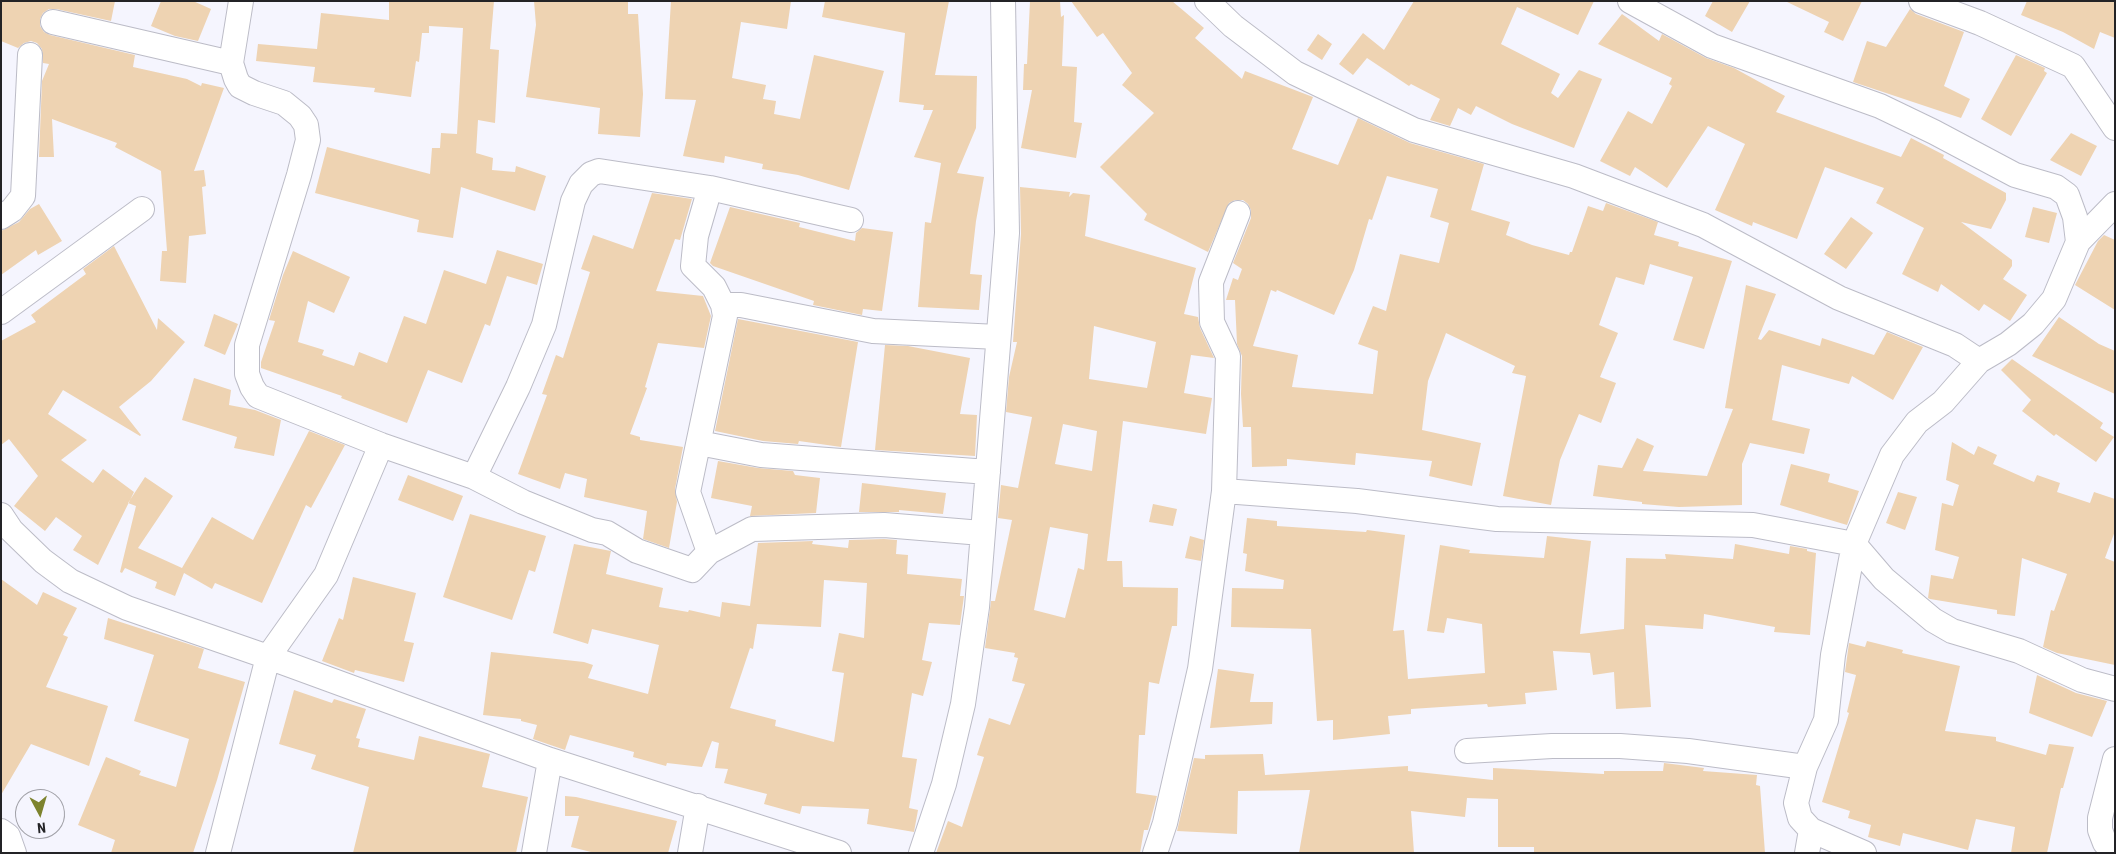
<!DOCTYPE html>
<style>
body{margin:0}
#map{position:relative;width:2116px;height:854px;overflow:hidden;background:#f5f5fe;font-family:"Roboto Condensed",sans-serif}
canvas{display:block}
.frame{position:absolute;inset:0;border:2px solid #232326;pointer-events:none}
.north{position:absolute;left:15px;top:789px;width:50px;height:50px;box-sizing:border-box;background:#f5f5fe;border:1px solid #a1a1a8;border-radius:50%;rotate:174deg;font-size:14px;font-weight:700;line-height:20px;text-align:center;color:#232326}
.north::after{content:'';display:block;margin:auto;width:18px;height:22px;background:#7d832e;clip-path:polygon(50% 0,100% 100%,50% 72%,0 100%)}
</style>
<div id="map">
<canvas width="2116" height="854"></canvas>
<div class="frame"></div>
<div class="north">N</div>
</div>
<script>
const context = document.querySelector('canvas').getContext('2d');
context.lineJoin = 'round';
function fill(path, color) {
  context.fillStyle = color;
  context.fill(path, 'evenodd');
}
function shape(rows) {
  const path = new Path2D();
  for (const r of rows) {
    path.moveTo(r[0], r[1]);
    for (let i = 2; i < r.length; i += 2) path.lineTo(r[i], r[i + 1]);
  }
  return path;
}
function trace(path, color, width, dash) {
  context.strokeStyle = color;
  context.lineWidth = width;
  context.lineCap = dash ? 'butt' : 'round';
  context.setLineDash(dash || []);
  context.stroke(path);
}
fill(shape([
 [1,1,115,1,111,21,56,9,49,9,43,13,40,19,40,26,44,32,50,35,135,55,133,67,187,79,201,86,202,83,224,88,194,171,204,170,206,186,202,187,206,234,189,236,186,283,160,281,162,251,167,251,161,171,115,147,117,143,52,119,54,157,39,157,42,81,49,64,43,63,42,49,37,43,31,41,24,43,18,48,1,41],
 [161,1,193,1,211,9,198,41,175,36,151,26],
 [389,1,494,1,490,49,499,50,495,123,478,120,476,153,493,158,492,170,515,172,516,166,546,176,535,211,461,187,453,238,417,232,419,220,315,193,327,147,430,174,432,148,440,148,441,133,457,134,463,28,429,26,429,33,422,33,419,62,416,61,411,97,374,92,375,88,313,82,315,67,256,61,258,44,317,49,321,13,389,20],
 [534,1,628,1,628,14,638,14,643,94,640,137,598,134,600,108,526,97,536,25],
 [671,1,791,1,787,29,741,22,732,78,766,85,763,99,776,101,774,114,800,119,814,55,884,71,849,190,798,175,762,169,763,164,725,156,724,163,683,156,696,100,665,99],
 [825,1,949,1,935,75,977,76,976,128,957,173,984,177,976,221,970,274,982,275,979,310,918,307,925,222,931,223,941,163,914,157,933,110,923,110,924,105,899,102,905,33,822,17],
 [1030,1,1060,1,1061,17,1064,15,1062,66,1077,67,1074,122,1082,123,1076,158,1021,148,1032,90,1023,90,1024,64,1027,64],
 [1071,1,1172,1,1204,28,1195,38,1242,79,1245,71,1313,97,1292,149,1338,165,1358,118,1410,143,1484,164,1471,210,1510,222,1506,235,1532,245,1569,255,1570,252,1572,252,1588,206,1603,211,1606,203,1658,222,1654,235,1679,242,1678,246,1732,261,1704,349,1673,340,1693,277,1650,264,1644,285,1616,277,1599,325,1618,333,1600,377,1616,383,1601,423,1579,414,1560,460,1551,505,1503,496,1526,376,1512,373,1515,366,1446,333,1428,381,1422,430,1481,443,1472,486,1429,476,1432,461,1356,453,1355,465,1287,459,1287,466,1252,467,1251,427,1243,427,1241,394,1242,356,1237,344,1235,300,1226,300,1233,278,1238,280,1242,269,1233,263,1251,218,1251,210,1248,204,1243,200,1235,200,1229,203,1208,252,1144,220,1147,214,1100,167,1154,113,1122,85,1132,73,1103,33,1097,37],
 [1387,176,1438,189,1430,217,1449,223,1439,263,1400,254,1386,311,1373,306,1358,344,1378,351,1373,394,1292,387,1298,355,1253,346,1271,290,1276,292,1277,290,1334,315,1354,270,1369,219,1372,220],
 [1414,1,1594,1,1578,35,1517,7,1501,44,1560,74,1551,93,1558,98,1579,70,1602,79,1574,148,1512,124,1476,106,1471,115,1458,108,1450,126,1430,120,1440,99,1411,84,1409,86,1367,58,1353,75,1339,64,1363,33,1384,50],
 [1713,1,1750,1,1732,32,1705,16],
 [1785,1,1862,1,1843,41,1824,32,1829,22],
 [2027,1,2115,1,2115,38,2100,32,2094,49,2063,32,2021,15],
 [1910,9,1916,14,1964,32,1944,86,1970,99,1961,118,1853,82,1867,41,1886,47],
 [1622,14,1659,41,1662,34,1706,58,1734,68,1785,96,1776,112,1901,157,1911,138,1944,155,1943,158,2006,193,2006,200,1991,229,1961,222,2012,260,2012,266,2003,279,2027,295,2010,321,1984,304,1979,311,1941,284,1938,292,1902,274,1924,228,1876,203,1884,188,1825,167,1797,239,1753,222,1752,226,1715,210,1745,144,1708,126,1667,188,1635,167,1630,176,1600,161,1628,111,1652,124,1672,86,1669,84,1672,78,1598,44],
 [1318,34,1332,44,1322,60,1307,50],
 [2016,55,2045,68,2044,71,2047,73,2011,136,1981,119],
 [2071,133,2097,146,2081,176,2050,160],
 [1020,187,1070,192,1069,197,1073,193,1090,195,1085,236,1196,268,1184,314,1198,317,1200,328,1214,358,1191,355,1184,393,1212,398,1206,434,1123,421,1107,561,1122,561,1123,587,1178,588,1177,626,1172,626,1159,684,1149,682,1145,735,1139,735,1136,793,1157,796,1148,830,1144,830,1140,853,936,853,948,821,962,827,984,757,977,755,989,718,1010,725,1025,684,1012,681,1018,658,1014,657,1015,653,985,648,991,601,995,601,1012,520,998,518,1001,485,1018,488,1032,417,1006,412,1009,377,1017,342,1013,342,1021,234],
 [1094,326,1156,342,1147,388,1089,379],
 [1063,424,1097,431,1092,471,1055,464],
 [1050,527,1088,534,1084,570,1078,568,1065,618,1034,610],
 [652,193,692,199,680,240,675,239,656,291,703,296,711,316,704,348,658,343,645,387,647,388,630,434,640,437,640,440,683,447,675,489,677,502,669,548,643,539,647,511,584,497,587,479,565,473,560,489,518,474,547,395,542,394,556,355,563,358,590,272,581,269,593,235,633,249],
 [39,204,62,241,38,255,36,250,1,275,1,231,19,222,30,209],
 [730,207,800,223,799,227,855,241,856,233,862,228,893,232,882,311,863,309,862,315,813,305,814,301,713,266,710,263],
 [2033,207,2057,213,2049,243,2025,237],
 [1851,217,1873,233,1846,269,1824,254],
 [2104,235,2115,240,2115,310,2075,285,2098,241],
 [114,246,157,330,158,318,185,342,151,381,119,407,141,435,140,436,63,390,48,414,87,440,61,460,93,483,103,469,134,492,98,565,73,550,82,536,56,517,45,531,14,506,38,476,9,439,1,445,1,341,36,322,31,315,86,274,83,269],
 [497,250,543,264,537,285,507,276,490,326,485,324,462,383,428,370,407,423,341,398,342,396,261,368,261,362,275,321,269,320,283,275,293,251,350,277,334,313,308,301,298,342,324,350,322,355,354,366,359,352,387,363,404,316,426,324,444,270,486,284],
 [1746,285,1776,294,1758,339,1761,340,1769,330,1820,346,1822,338,1874,355,1887,332,1923,347,1893,400,1852,376,1849,384,1782,365,1772,420,1810,429,1804,454,1750,443,1742,464,1742,505,1679,507,1642,504,1642,502,1593,496,1598,465,1622,468,1637,438,1654,446,1643,471,1707,476,1733,409,1725,408],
 [214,314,238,324,225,355,204,346],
 [2059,317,2099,344,2115,351,2115,394,2032,356],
 [738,319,858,342,841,447,799,441,798,444,763,441,715,431],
 [885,345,908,346,970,358,960,414,977,415,975,456,875,450],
 [2012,359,2103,423,2100,428,2114,437,2096,462,2056,434,2054,436,2022,411,2031,400,2001,370],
 [194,378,231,390,229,405,255,410,281,420,274,456,234,448,237,437,182,420],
 [309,431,345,445,311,508,306,505,262,603,215,583,212,589,184,573,175,596,155,588,157,582,125,568,122,573,120,572,136,506,128,503,145,477,173,496,138,548,182,568,212,517,253,540],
 [1952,442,1974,455,1978,446,1997,455,1993,464,2034,482,2037,475,2060,483,2057,492,2090,503,2094,492,2115,499,2115,531,2105,558,2115,562,2115,665,2057,653,2043,647,2051,610,2054,611,2067,574,2022,558,2015,616,1997,614,1997,610,1930,599,1928,598,1931,575,1953,579,1959,557,1935,550,1942,503,1953,506,1959,485,1946,480],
 [718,461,758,468,793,471,795,475,820,478,816,513,750,516,752,506,711,498],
 [1791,464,1830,474,1828,482,1859,491,1847,525,1780,505],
 [408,475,463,496,453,521,398,500],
 [862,483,946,493,943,514,899,510,899,512,859,512],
 [1898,492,1917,497,1905,530,1886,523],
 [1153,504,1177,509,1173,526,1149,522],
 [470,514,546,536,535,572,529,570,512,620,443,597],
 [1247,518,1277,521,1277,526,1366,532,1367,530,1405,535,1393,631,1404,630,1408,679,1485,673,1482,624,1447,618,1444,633,1427,631,1440,545,1470,550,1469,553,1544,558,1547,536,1591,541,1580,634,1624,629,1626,558,1666,559,1665,554,1733,559,1735,544,1789,554,1790,546,1807,549,1807,551,1816,553,1810,635,1774,632,1775,627,1704,614,1703,629,1645,625,1651,707,1616,709,1614,672,1593,675,1590,653,1553,651,1557,690,1525,693,1526,704,1488,707,1487,704,1411,709,1411,714,1388,716,1390,734,1333,740,1333,720,1317,721,1311,629,1231,627,1232,588,1283,589,1284,580,1245,571,1247,554,1243,553],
 [1190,536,1204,540,1201,561,1185,558],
 [884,539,897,540,896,554,908,555,907,574,962,579,960,596,964,596,960,625,929,623,922,660,932,662,923,696,912,693,902,757,917,759,909,808,918,810,914,832,867,824,869,809,802,806,800,814,764,804,767,794,724,783,728,769,715,768,719,743,712,741,702,767,667,763,666,766,633,757,634,752,570,735,565,750,533,739,537,725,521,721,521,719,483,715,491,652,584,662,593,665,588,678,648,694,659,645,592,629,588,644,553,633,574,544,611,551,606,574,663,588,659,607,688,612,689,610,720,617,722,602,750,606,758,543,813,541,812,544,848,548,849,540],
 [824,580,867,583,864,638,839,633,832,671,844,673,834,742,775,726,776,720,730,708,750,648,753,649,757,624,821,627],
 [353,577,416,593,404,641,414,643,404,682,355,670,354,673,322,661,339,618,343,620],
 [1,579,37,605,43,592,77,608,63,635,68,637,46,687,108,706,89,766,31,744,1,795],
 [108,618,204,649,198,668,245,682,217,780,193,853,111,853,115,840,78,825,106,757,141,771,139,775,176,787,189,739,134,721,154,655,104,639],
 [1867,641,1903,650,1902,653,1960,666,1945,731,1996,737,1996,741,2046,755,2049,744,2074,747,2063,788,2061,788,2047,853,2011,853,2015,827,1976,819,1968,850,1903,833,1900,846,1868,837,1871,825,1848,818,1850,811,1822,802,1849,713,1847,712,1856,675,1845,672,1849,643,1865,647],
 [1218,669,1254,674,1250,702,1273,702,1272,724,1210,728],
 [2037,675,2076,693,2107,701,2092,737,2029,713],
 [294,690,332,703,334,699,366,709,356,738,360,739,358,747,414,760,419,736,490,754,482,787,528,797,516,853,353,853,369,787,311,769,316,755,279,744],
 [1263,754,1265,775,1408,766,1408,771,1493,780,1493,768,1604,774,1604,771,1663,771,1664,763,1704,768,1703,771,1757,775,1756,785,1760,786,1765,853,1534,853,1534,847,1498,847,1498,799,1467,798,1465,817,1411,811,1414,853,1299,853,1310,790,1238,791,1237,834,1177,831,1194,758,1205,759,1205,755],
 [565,796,576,797,677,821,668,853,595,853,571,847,579,816,565,816]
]), '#eed3b2');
const minor = shape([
 [241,1,231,63,236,79,240,86,254,93,284,103,300,116,306,125,308,140,299,175,247,345,247,374,252,387,258,396,381,445,474,477,523,502,592,530,607,533,637,551,692,570,709,552,752,529,884,525,982,533],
 [1207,1,1233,26,1295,73,1414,130,1574,176,1703,225,1839,298,1955,345,1979,361],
 [1630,1,1712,46,1880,106,1934,132,2015,175,2056,187,2067,195,2075,217,2078,242],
 [1921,1,1980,23,2073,66,2115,128],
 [53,22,231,63],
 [1,217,12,210,23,196,30,55],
 [723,305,741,305,873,331,998,337],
 [1,312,142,209],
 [699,443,761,455,988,472],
 [474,477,518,387,544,325,573,201,581,184,591,174,599,171,710,188,851,220],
 [1224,491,1357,501,1497,519,1753,525,1854,544,1884,579,1933,620,1952,631,2019,651,2082,680,2115,689],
 [1,515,11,530,43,561,70,581,127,608,268,657,550,760,839,853],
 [709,552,688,492,725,316,723,305,714,287,693,266,696,236,710,188],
 [1467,751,1552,746,1620,746,1688,751,1805,767],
 [2115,759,2100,818,2100,830,2105,843,2115,846],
 [1,831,8,836,14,853],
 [218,853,268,657,326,575,381,445],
 [534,853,550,760],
 [690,853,698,806],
 [921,853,944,784,963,704,977,607,1007,233,1003,1],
 [1155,853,1165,823,1200,669,1224,491,1228,356,1212,322,1211,282,1238,213],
 [1807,853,1811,830],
 [1864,853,1811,830,1800,818,1796,803,1805,767,1826,720,1833,655,1854,544,1892,455,1917,422,1943,402,1979,361,2008,344,2033,324,2054,299,2078,242,2115,204]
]);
trace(minor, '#bcbcc7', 26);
trace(minor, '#fff', 24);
</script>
